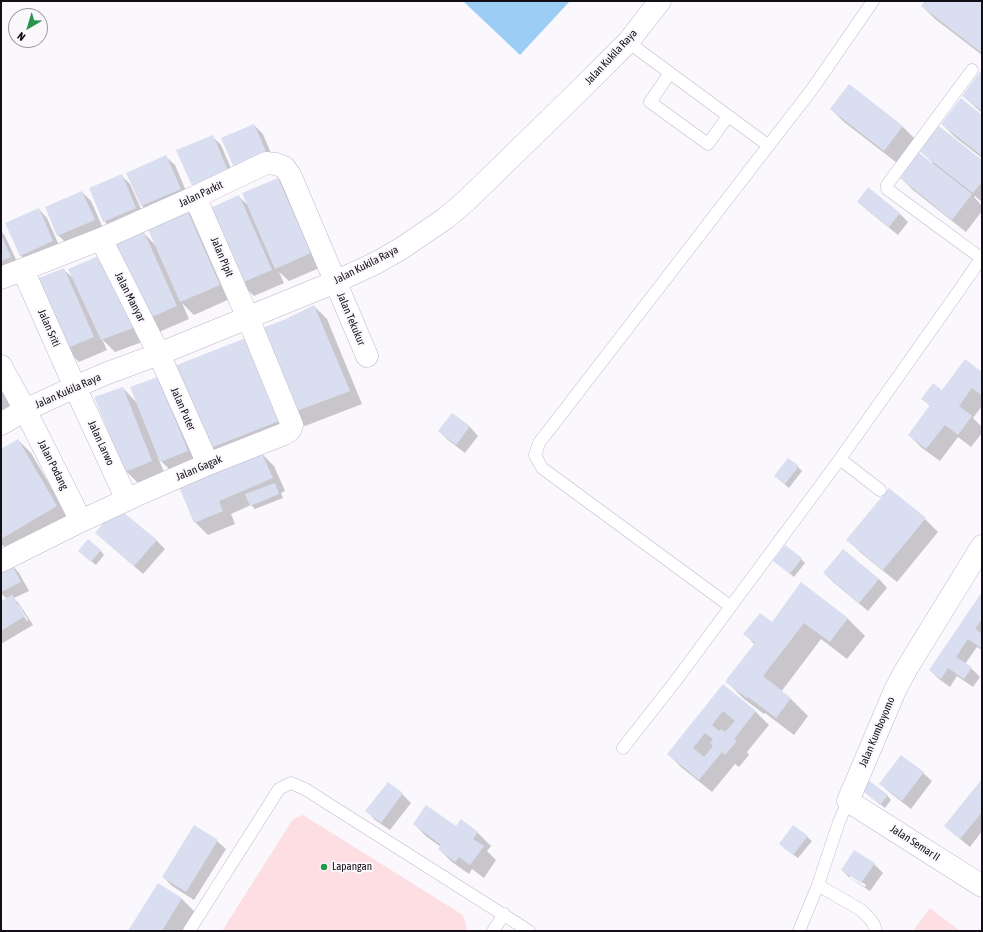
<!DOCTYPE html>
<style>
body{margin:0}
#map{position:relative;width:983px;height:932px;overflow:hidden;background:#faf8fd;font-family:"Asap Condensed",sans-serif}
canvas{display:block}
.frame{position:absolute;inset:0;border:2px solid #130f17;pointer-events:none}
.north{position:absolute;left:8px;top:8px;width:40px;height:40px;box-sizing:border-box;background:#faf8fd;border:1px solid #9e9ba1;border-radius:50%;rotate:218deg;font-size:11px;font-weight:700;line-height:16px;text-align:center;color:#130f17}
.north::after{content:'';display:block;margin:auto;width:14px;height:18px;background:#28954d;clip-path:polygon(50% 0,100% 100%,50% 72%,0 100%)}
</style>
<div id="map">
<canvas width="983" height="932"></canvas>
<div class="frame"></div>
<div class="north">N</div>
</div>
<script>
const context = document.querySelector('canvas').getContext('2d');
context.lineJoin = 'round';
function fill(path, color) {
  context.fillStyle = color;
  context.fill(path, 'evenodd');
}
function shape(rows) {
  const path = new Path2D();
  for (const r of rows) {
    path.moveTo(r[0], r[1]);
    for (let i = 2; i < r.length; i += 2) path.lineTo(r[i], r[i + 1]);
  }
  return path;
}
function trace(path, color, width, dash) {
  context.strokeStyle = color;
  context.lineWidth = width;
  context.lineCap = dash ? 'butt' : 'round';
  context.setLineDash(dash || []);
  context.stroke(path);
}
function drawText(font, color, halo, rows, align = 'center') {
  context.font = font + ' "Asap Condensed",sans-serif';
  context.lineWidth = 4;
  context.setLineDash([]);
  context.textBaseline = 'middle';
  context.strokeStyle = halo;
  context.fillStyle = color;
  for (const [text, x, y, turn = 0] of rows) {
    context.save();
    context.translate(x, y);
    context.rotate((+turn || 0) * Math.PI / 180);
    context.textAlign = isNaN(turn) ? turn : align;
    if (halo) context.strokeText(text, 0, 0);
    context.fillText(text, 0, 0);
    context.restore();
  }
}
fill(shape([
 [303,815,463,915,467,929,465,931,222,931,293,819],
 [930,908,960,931,913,931]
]), '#fddee3');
fill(shape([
 [463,1,570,1,520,55]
]), '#9ccdf5');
fill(shape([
 [927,1,978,1,982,4,982,55,935,19,922,6],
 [982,71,982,113,963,96],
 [850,85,903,127,916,140,897,163,844,122,831,109],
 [982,116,982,158,955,137,942,124],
 [254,125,263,134,275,163,244,176],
 [212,136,221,145,236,180,193,186,178,151],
 [921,151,982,161,982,202,975,196,974,197,982,206,982,211,966,232,913,190,900,177,933,163],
 [166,157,175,165,189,198,150,214,142,206],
 [121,175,130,184,144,216,113,230,104,221],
 [278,179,291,192,324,266,289,281,279,272,284,283,254,296,241,283,238,196,249,206],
 [868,189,900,214,908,222,898,235,867,210,858,201],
 [82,192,91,201,103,228,67,244,58,235],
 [39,209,47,218,61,250,29,264,20,255],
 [187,211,200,224,232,298,194,315,182,303,189,319,159,332,114,246,144,233,155,245],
 [1,231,5,236,19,266,1,274],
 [101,256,145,341,115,352,102,339,107,350,79,362,66,349,63,269,74,279],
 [314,306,327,319,362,404,305,426,292,413,286,320],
 [246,339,292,434,222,462,209,449],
 [982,373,982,406,973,418,982,427,982,433,971,447,958,437,940,461,922,448,909,435,931,407,923,399,942,392],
 [158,378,200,464,174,474,158,458,165,474,139,484,126,471,123,388,137,403],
 [1,381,14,403,1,411],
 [453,414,470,427,478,436,465,453,448,440,439,431],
 [18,440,31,453,70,519,11,553,1,544,1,450],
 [261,453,274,466,285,491,281,493,283,498,255,509,251,505,231,514,235,524,208,535,195,522],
 [798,467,802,471,789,488,775,476],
 [925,519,938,532,897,582,861,553,848,540],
 [156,540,165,549,143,574,105,541],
 [100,550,104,555,96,565,83,555],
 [843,550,879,579,887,588,868,611,833,582,824,573],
 [801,559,805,563,794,577,774,561],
 [11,564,19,573,29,591,14,598,20,605,33,625,1,644,1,602,7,599,1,593,1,569],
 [17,605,19,605,28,620,27,621],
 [802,584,848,619,865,636,847,659,821,639,781,692,791,699,808,716,794,735,765,713,764,714,744,699,727,682,755,645,745,634,772,623],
 [982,594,982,650,977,647,965,664,971,668,980,677,973,687,957,676,950,687,939,679,930,670],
 [723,686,756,712,769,725,747,752,749,755,739,767,735,764,712,792,681,767,668,754],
 [923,773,932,781,911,809,889,792,880,784],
 [982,781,982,831,970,847,954,834,945,826],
 [388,783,402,794,411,803,390,830,375,820,367,811],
 [865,792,887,795,891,800,885,808],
 [461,820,478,833,491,846,487,851,496,860,484,878,472,869,469,874,452,862,439,849,441,847,427,837,414,824,456,827],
 [794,826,812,841,798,858,784,848],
 [217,841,226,849,194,900,172,886,163,877],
 [874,864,883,873,870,891,851,879,842,870],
 [850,875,866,885,865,887,850,878],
 [158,884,182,899,195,912,183,931,129,931]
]), '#0003');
fill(shape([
 [925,1,979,1,982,3,982,53,921,6],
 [982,69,982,111,962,96],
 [849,84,903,126,884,151,830,109],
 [961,98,982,115,982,156,941,124],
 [254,124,267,154,234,168,221,138],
 [939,126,982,160,982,182,973,193,919,151],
 [213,135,228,171,192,186,176,150],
 [918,152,972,194,952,220,899,177],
 [166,155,181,189,141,206,126,173],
 [122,174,136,208,103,222,89,188],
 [278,178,311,253,275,269,242,193],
 [868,187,900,213,889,227,857,202],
 [82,191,95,220,57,236,45,207],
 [239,195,272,270,241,283,208,209],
 [39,208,53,241,20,256,5,223],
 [187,210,220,285,180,302,147,227],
 [144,232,177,306,145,320,113,246],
 [1,235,11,257,1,261],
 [101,255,133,328,101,340,68,269],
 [64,268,94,337,65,349,34,280],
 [314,305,350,391,291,413,260,329,286,319],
 [246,338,279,421,208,449,174,366],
 [965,359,982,372,982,396,972,388,959,406,972,416,958,435,945,425,926,449,908,435,930,405,921,399,933,383,942,390],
 [158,377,188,451,160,462,130,387],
 [123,387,152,461,125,472,94,397],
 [452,413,470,426,456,445,438,431],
 [18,439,57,506,1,539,1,449],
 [261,452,273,478,219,501,223,511,194,523,179,487],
 [788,458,799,466,785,484,774,476],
 [275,483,279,494,250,506,245,494],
 [889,488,926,518,883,570,846,540],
 [117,507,157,540,134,566,95,533],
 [88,539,101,550,91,562,78,551],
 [785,545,802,558,790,574,773,561],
 [843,549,879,579,859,603,823,573],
 [11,563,21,582,1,592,1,568],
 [801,582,848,618,830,642,804,623,763,676,791,698,776,718,748,697,747,698,725,682,727,681,726,680,755,643,743,634,760,613,772,622],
 [982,592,982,619,975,629,982,634,982,646,981,648,968,639,956,657,972,667,964,679,948,668,941,679,929,670],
 [12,595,25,616,1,631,1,601],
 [723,684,756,711,734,739,737,741,725,755,722,752,699,780,667,754],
 [723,711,735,721,725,732,721,729,719,731,712,725],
 [705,733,713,739,710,743,713,746,704,757,693,748],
 [901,755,924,772,902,801,879,784],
 [867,779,888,795,880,805,859,788],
 [982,779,982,812,960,839,944,826],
 [388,782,403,793,381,823,365,811],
 [426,805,456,826,461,819,478,832,473,839,484,846,470,865,459,857,455,862,438,849,441,845,413,824],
 [194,825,218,840,186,892,162,877],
 [793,825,808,836,793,855,779,844],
 [854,850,875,863,861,883,841,870],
 [158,883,182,898,162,931,128,931]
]), '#d9def0');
const service = shape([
 [628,42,769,146],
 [972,70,887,185,887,189,981,258],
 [670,73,650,102,708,144,728,116],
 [840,459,880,490],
 [730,606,542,468,535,455,539,443,813,88,873,1],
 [623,748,677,679,840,459,958,292,982,257],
 [818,885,861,910,870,919,874,925,876,931],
 [189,931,279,789,291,783,305,789,529,931],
 [493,931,504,914],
 [799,931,818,885,839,822,848,801]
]);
const minor = shape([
 [101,239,159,354,208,464],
 [23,270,75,387,127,500],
 [1,278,101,239,195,197,266,163,276,164,284,167,290,175,367,356],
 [1,366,25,410,81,521],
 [1,424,25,410,75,387,105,374,159,354,335,282,376,263,402,248,446,218,466,201,585,85,628,42,660,1],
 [982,546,907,668,896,688,848,801,982,886],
 [1,561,81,521,137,495,208,464,284,434,290,430,292,425,248,318,195,197]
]);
trace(service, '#c0b6ce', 13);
trace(minor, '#c0b6ce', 23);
trace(service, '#fff', 12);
trace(minor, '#fff', 22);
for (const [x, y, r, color] of [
 [324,867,4,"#28954d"]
]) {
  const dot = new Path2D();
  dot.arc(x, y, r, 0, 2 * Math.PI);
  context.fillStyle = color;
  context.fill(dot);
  trace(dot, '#faf8fd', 1.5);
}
drawText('11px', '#130f17', '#faf8fd', [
 ["Jalan Kukila Raya",611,57,-47],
 ["Jalan Parkit",201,194,-25],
 ["Jalan Pipit",222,257,67],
 ["Jalan Kukila Raya",366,265,-27],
 ["Jalan Manyar",130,297,63],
 ["Jalan Tekukur",351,319,67],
 ["Jalan Sriti",49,328,66],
 ["Jalan Kukila Raya",68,391,-24],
 ["Jalan Puter",183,409,66],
 ["Jalan Larwo",101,443,65],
 ["Jalan Podang",53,465,63],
 ["Jalan Gagak",199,468,-23],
 ["Jalan Kumboyomo",877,732,-67],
 ["Jalan Semar II",915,843,33]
]);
drawText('11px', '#130f17', '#faf8fd', [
 ["Lapangan",332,867]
], 'left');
</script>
